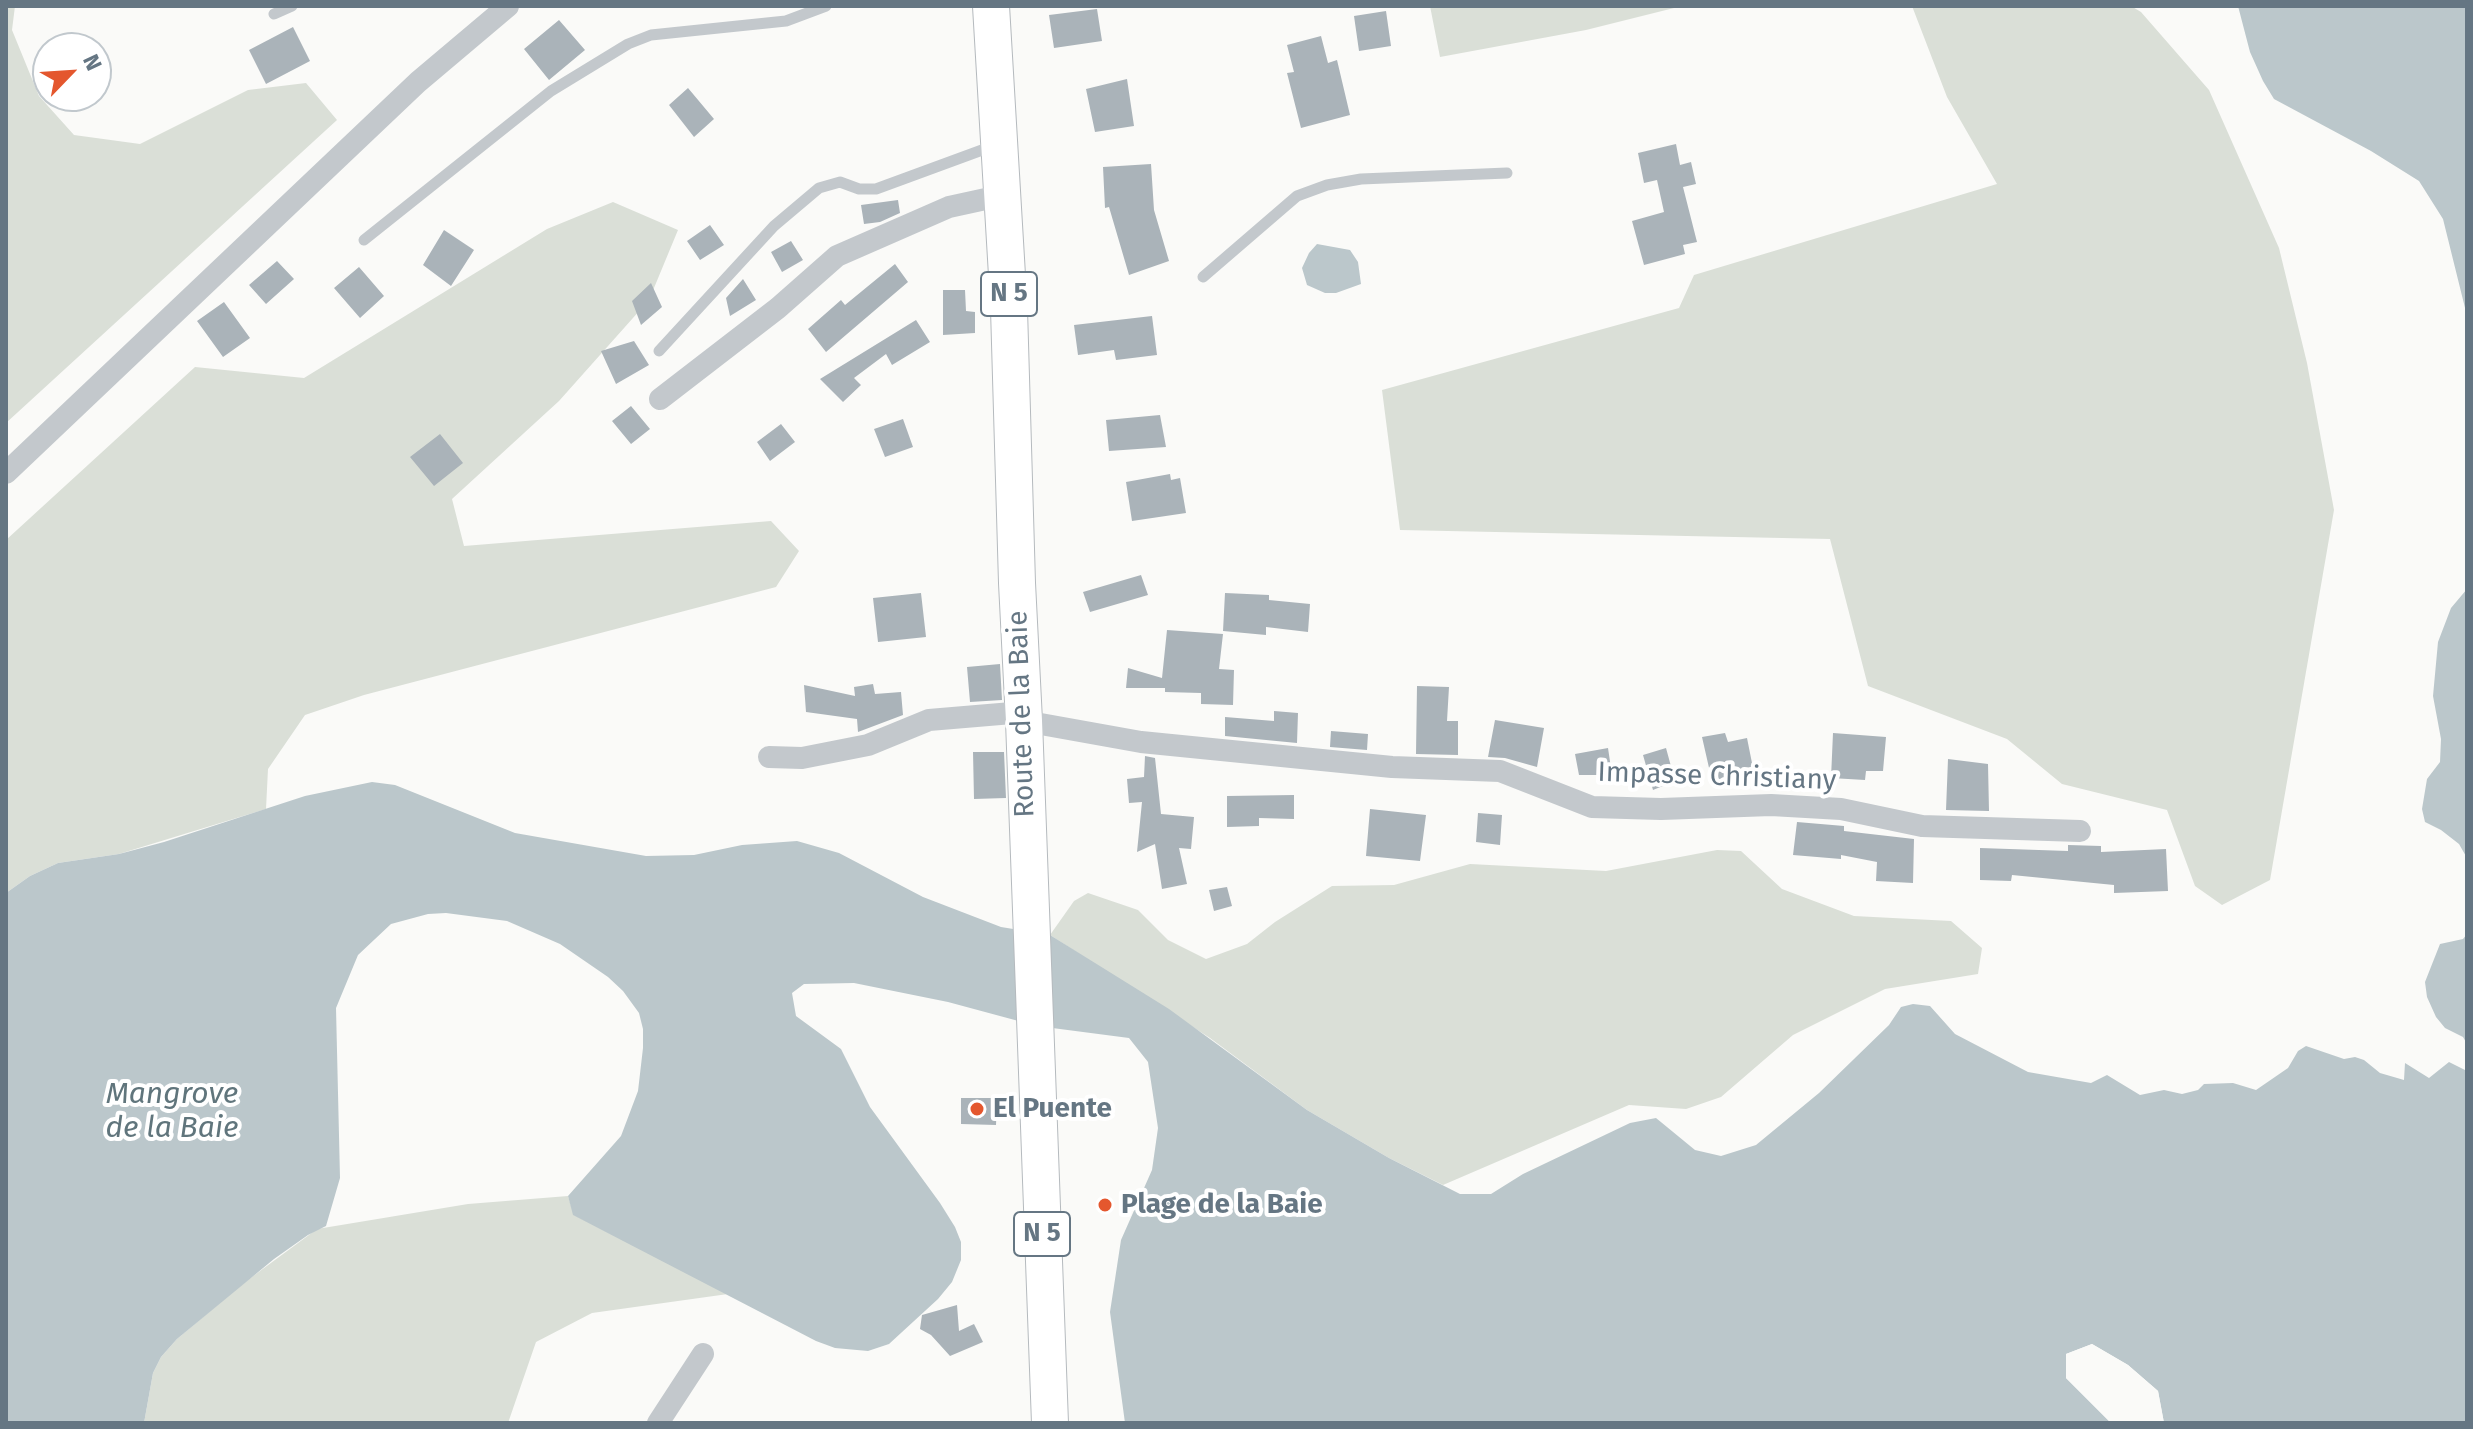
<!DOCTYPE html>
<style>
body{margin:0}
#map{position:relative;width:2473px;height:1429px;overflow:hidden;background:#fafaf8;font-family:"Fira Sans",sans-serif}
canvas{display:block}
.frame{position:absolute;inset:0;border:8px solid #657683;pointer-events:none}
.north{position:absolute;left:32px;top:32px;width:80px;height:80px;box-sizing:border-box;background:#fff;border:2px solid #c1c8cd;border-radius:50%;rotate:65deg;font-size:22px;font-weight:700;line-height:32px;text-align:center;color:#657683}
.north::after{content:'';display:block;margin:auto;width:28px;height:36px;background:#e4572e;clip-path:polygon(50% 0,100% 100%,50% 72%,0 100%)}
</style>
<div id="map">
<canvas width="2473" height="1429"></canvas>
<div class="frame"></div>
<div class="north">N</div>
</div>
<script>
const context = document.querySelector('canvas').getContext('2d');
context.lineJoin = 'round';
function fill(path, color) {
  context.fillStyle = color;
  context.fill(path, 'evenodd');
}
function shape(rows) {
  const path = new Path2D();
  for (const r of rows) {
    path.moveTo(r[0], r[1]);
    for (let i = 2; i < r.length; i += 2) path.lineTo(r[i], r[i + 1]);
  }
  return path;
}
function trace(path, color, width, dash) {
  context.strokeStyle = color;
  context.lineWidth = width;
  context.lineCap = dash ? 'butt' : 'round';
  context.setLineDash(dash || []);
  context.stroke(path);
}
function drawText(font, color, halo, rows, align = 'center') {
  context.font = font + ' "Fira Sans",sans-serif';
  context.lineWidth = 8;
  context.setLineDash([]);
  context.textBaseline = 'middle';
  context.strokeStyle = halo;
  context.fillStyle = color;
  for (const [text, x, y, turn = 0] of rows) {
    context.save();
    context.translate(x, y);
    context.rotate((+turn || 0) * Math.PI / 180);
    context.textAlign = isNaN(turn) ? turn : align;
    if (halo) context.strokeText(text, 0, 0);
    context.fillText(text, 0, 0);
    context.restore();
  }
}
fill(shape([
 [6,6,15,6,12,30,39,96,74,135,140,144,248,90,306,83,337,120,6,423],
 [1430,6,1682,6,1586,30,1440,57],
 [1912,6,2131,6,2141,12,2209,90,2279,248,2307,363,2334,510,2270,880,2222,905,2195,886,2167,810,2062,784,2007,739,1868,686,1830,539,1400,530,1382,390,1679,308,1694,275,1997,184,1947,97],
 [613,202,678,230,649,300,559,401,452,499,464,546,771,521,799,551,776,587,364,695,305,715,268,769,266,809,119,854,58,863,30,876,6,893,6,540,195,367,304,378,547,229],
 [1717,850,1741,851,1782,889,1854,916,1951,921,1982,948,1978,974,1885,989,1793,1035,1721,1097,1686,1109,1629,1105,1443,1185,1389,1158,1307,1110,1210,1038,1050,935,1074,901,1088,893,1138,910,1168,940,1206,959,1247,944,1275,922,1332,886,1394,885,1470,864,1606,871],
 [568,1196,574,1215,728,1294,592,1313,536,1342,508,1423,144,1423,153,1373,161,1357,177,1339,241,1285,317,1229,468,1204]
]), '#dadfd7');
fill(shape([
 [2238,6,2467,6,2467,316,2443,219,2419,181,2371,151,2274,99,2263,81,2250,52],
 [1317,244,1350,250,1358,262,1361,284,1336,293,1325,293,1307,285,1302,268,1309,253],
 [2467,589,2467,858,2459,844,2441,830,2425,822,2422,809,2427,779,2440,762,2441,739,2433,696,2438,642,2451,608],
 [372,782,395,785,515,833,646,856,694,855,742,845,797,841,839,853,923,897,1001,927,1050,935,1169,1009,1307,1110,1389,1158,1460,1194,1491,1194,1523,1174,1630,1123,1656,1118,1695,1150,1721,1156,1756,1145,1819,1093,1889,1025,1901,1007,1913,1004,1930,1006,1955,1034,2028,1072,2091,1083,2107,1075,2140,1095,2164,1090,2182,1094,2198,1090,2204,1084,2233,1083,2256,1090,2288,1068,2298,1051,2306,1046,2344,1059,2355,1057,2364,1060,2380,1073,2404,1080,2405,1063,2429,1078,2449,1062,2467,1071,2467,1423,2164,1423,2158,1391,2128,1365,2092,1344,2066,1354,2066,1378,2111,1423,1125,1423,1110,1312,1121,1240,1152,1170,1158,1128,1148,1062,1129,1038,1037,1026,948,1002,854,983,804,984,792,993,796,1016,841,1049,870,1107,940,1203,955,1227,961,1242,961,1260,952,1282,938,1299,889,1344,868,1351,835,1348,816,1341,573,1215,568,1196,621,1136,638,1091,643,1048,643,1029,639,1013,623,991,608,977,560,944,507,921,446,913,428,914,391,924,358,955,336,1008,340,1178,326,1226,308,1235,274,1259,177,1339,161,1357,153,1373,144,1423,6,1423,6,893,30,876,58,863,119,854,164,842,305,796],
 [2467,934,2467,1044,2463,1037,2445,1028,2436,1017,2427,997,2425,982,2440,944,2463,939]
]), '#bbc7cb');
fill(shape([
 [2092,1344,2128,1365,2158,1391,2164,1423,2160,1423,2154,1393,2126,1368,2091,1349,2070,1357,2070,1377,2115,1423,2111,1423,2066,1378,2066,1354]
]), '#fafaf8');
fill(shape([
 [1097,9,1102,41,1054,48,1049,15],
 [1386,11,1391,46,1359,51,1354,16],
 [559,20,585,50,549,80,524,49],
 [293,27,310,61,266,84,249,50],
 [1321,36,1328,63,1337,60,1350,115,1301,128,1287,73,1294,72,1287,45],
 [1127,79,1134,126,1095,132,1086,89],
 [688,88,714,119,694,137,669,105],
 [1676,144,1680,165,1691,162,1696,184,1683,187,1697,242,1683,245,1685,254,1644,265,1632,221,1664,212,1657,180,1644,183,1638,153],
 [1151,164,1154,210,1169,261,1129,275,1109,207,1105,208,1103,167],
 [898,200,900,213,880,222,864,224,861,205],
 [710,225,724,245,700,260,687,241],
 [444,230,474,250,451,286,423,265],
 [791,241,803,260,782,272,771,252],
 [277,261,294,279,266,304,249,285],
 [895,264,908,282,826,352,808,329,841,300,845,305],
 [359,267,384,296,360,318,334,288],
 [743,279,756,300,730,316,726,298],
 [651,283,662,307,641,325,632,301],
 [943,290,965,290,966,311,975,312,975,333,943,335],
 [224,302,250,338,223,357,197,321],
 [1152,316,1157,355,1116,360,1114,350,1078,355,1074,325],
 [916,320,930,342,892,365,886,354,854,378,861,385,843,402,820,379],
 [634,341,649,365,616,384,601,351],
 [631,406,650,429,631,444,612,421],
 [1160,415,1166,447,1109,451,1106,420],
 [903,419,913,447,885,457,874,429],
 [781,424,795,442,770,461,757,442],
 [440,434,463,463,434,486,410,457],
 [1170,474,1171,480,1180,478,1186,513,1132,521,1126,482],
 [1141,575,1148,595,1090,612,1083,592],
 [921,593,926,637,878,642,873,598],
 [1225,593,1269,595,1269,600,1310,604,1308,632,1266,627,1266,635,1223,631],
 [1167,630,1223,634,1219,669,1234,670,1233,705,1201,704,1201,693,1165,692,1165,688,1126,688,1128,668,1162,678],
 [1000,664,1002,700,970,702,967,667],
 [873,684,875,694,901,692,903,715,858,732,857,719,806,712,804,685,855,696,854,687],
 [1417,686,1449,687,1447,721,1458,721,1458,755,1416,754],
 [1274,711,1298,713,1297,743,1225,736,1225,717,1274,721],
 [1495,720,1544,728,1537,767,1505,758,1488,757],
 [1331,731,1368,734,1367,750,1330,747],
 [1725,733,1728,742,1747,738,1754,773,1712,781,1702,737],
 [1833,733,1886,737,1883,771,1866,771,1865,780,1831,778],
 [1608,748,1612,775,1579,775,1575,754],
 [1666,748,1675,781,1653,790,1643,755],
 [973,752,1004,752,1006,798,974,799],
 [1145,756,1155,758,1161,814,1194,817,1191,849,1179,848,1187,884,1162,889,1155,844,1137,852,1142,802,1129,803,1127,779,1144,777],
 [1948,759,1988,764,1989,811,1946,810],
 [1294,795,1294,819,1259,818,1259,826,1227,827,1227,796],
 [1370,809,1426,815,1420,861,1366,856],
 [1478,813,1502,815,1500,845,1476,842],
 [1797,822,1844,826,1844,831,1914,839,1913,883,1876,881,1877,862,1841,855,1841,859,1793,855],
 [2068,845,2101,846,2101,852,2166,849,2168,891,2114,893,2114,885,2012,875,2011,881,1980,880,1980,848,2068,851],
 [1227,887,1232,906,1214,911,1209,890],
 [961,1098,997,1098,996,1125,961,1124],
 [957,1305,959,1331,974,1324,983,1342,950,1356,931,1335,920,1329,922,1315]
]), '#aab3b9');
const primary = shape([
 [991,6,1009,309,1017,583,1024,721,1050,1423]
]);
trace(primary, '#b5babe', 38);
trace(shape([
 [274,14,292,6],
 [364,240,551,91,628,44,651,35,786,21,826,6],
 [1203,277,1297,196,1327,185,1361,179,1507,173],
 [659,351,774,226,819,188,840,182,859,189,876,189,993,146]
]), '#c3c8cc', 11);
trace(shape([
 [660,399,778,308,837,256,949,207,1004,195],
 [6,473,418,82,508,6],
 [1024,721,1141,742,1392,767,1500,771,1592,807,1661,809,1771,805,1841,809,1922,826,2080,831],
 [769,757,802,758,868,745,929,720,1024,712],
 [658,1423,703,1354]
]), '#c3c8cc', 22);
trace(primary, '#fff', 36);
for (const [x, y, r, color] of [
 [977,1109,8,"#e4572e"],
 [1105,1205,8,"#e4572e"]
]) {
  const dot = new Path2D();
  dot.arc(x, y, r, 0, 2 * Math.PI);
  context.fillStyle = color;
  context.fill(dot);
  trace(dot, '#fff', 3);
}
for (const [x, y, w] of [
 [1009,294,56],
 [1042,1234,56]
]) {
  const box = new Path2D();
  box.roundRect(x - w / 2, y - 22, w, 44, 6);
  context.fillStyle = '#fff';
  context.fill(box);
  trace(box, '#657683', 2);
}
drawText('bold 26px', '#657683', null, [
 ["N 5",1009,294],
 ["N 5",1042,1234]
]);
drawText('28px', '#657683', '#fff', [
 ["Route de la Baie",1022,714,-92],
 ["Impasse Christiany",1717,777,2]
]);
drawText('bold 28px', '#657683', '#fff', [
 ["El Puente",993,1109],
 ["Plage de la Baie",1121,1205]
], 'left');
drawText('italic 30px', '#60757c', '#fff', [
 ["Mangrove",172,1095],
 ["de la Baie",172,1129]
]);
</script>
